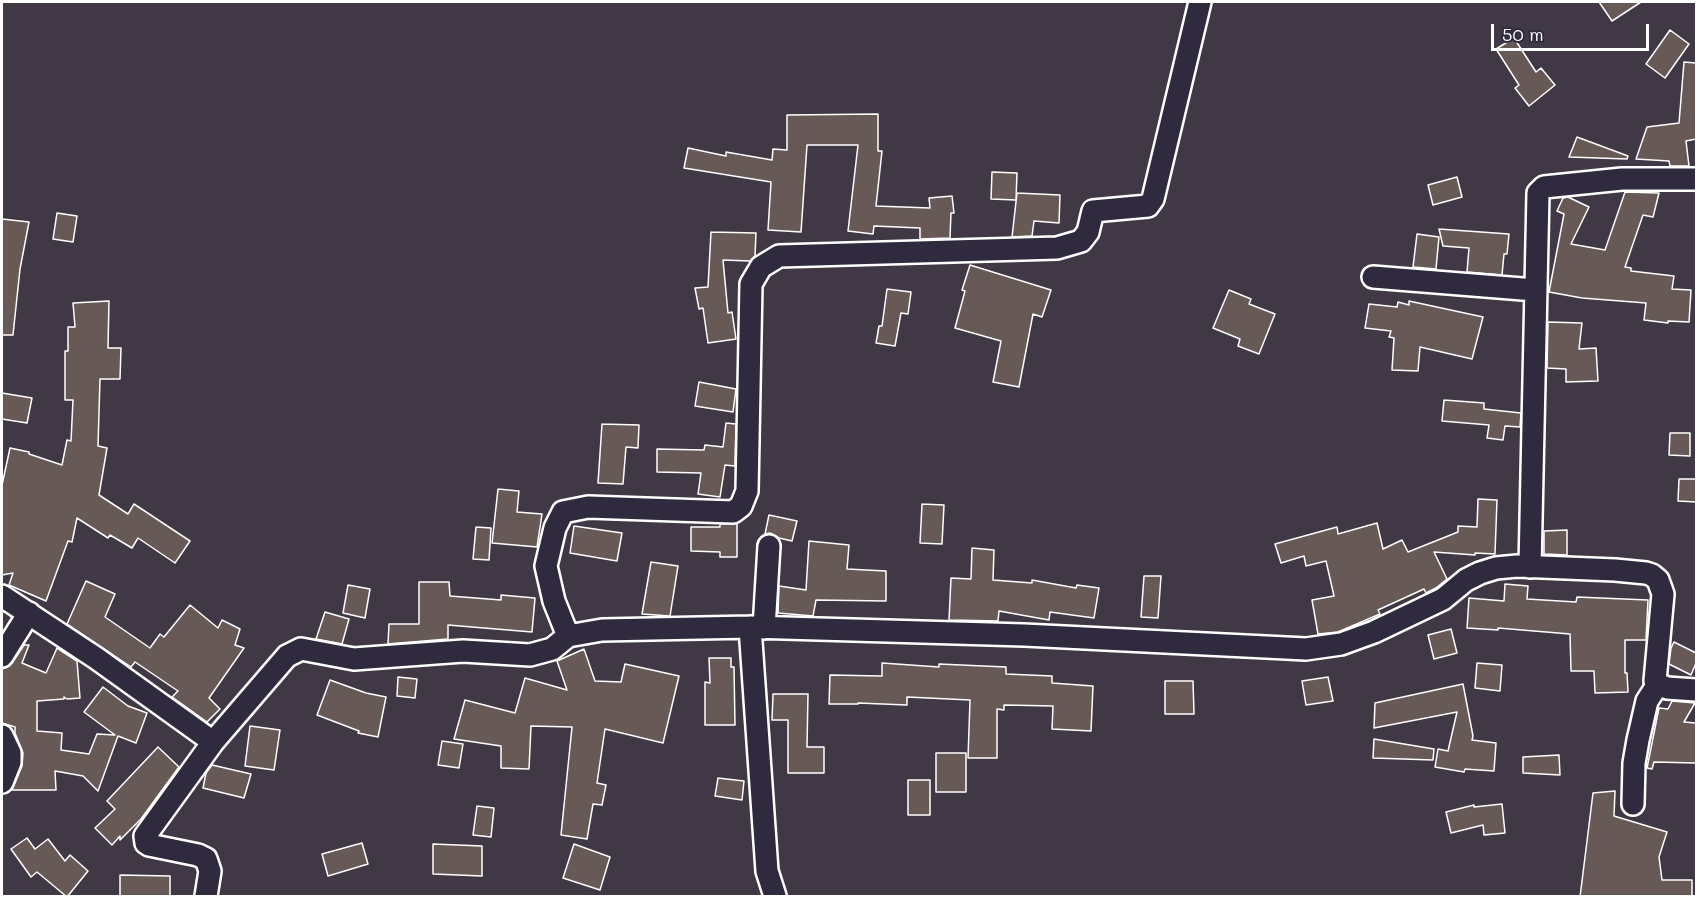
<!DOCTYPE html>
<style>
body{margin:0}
#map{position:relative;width:1698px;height:898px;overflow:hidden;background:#403844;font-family:Mali,sans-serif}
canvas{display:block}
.frame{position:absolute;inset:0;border:3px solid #fff;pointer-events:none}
.scale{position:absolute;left:1491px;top:24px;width:158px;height:27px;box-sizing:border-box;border:3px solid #fff;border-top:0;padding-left:8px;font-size:18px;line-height:21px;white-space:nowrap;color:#fff;-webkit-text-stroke:4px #2f2a3d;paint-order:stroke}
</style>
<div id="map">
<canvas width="1698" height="898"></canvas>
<div class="frame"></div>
<div class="scale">50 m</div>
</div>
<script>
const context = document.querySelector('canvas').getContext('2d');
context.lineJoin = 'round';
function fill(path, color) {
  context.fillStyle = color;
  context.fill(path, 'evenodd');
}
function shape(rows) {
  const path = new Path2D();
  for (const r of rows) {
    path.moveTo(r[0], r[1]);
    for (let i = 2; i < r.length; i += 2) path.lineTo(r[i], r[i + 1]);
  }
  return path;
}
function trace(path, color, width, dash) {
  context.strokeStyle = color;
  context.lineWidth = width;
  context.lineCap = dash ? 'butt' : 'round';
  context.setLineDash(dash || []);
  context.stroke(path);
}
const building = shape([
 [1599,2,1641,2,1612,21,1599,2],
 [1670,30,1689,44,1665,78,1646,64,1670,30],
 [1514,38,1536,72,1541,68,1555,85,1529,106,1515,88,1519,85,1496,49,1514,38],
 [1684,62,1696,63,1696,139,1686,141,1689,166,1670,166,1669,161,1636,159,1647,127,1679,123,1684,62],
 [878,114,878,151,882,151,876,206,930,208,929,198,952,196,954,213,951,213,950,238,920,239,920,228,874,226,873,234,848,231,858,145,807,145,801,232,768,230,771,182,684,168,688,148,726,156,726,152,772,160,773,149,787,150,787,115,878,114],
 [1577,137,1628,156,1627,159,1569,157,1577,137],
 [992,172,1017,173,1016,200,991,199,992,172],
 [1457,177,1462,197,1433,205,1428,185,1457,177],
 [1625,192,1659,193,1653,217,1643,215,1625,267,1631,268,1631,271,1674,276,1672,289,1691,290,1689,322,1668,321,1668,323,1644,320,1646,303,1582,298,1549,292,1564,214,1557,211,1563,198,1568,197,1589,207,1571,244,1605,250,1625,192],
 [1017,193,1060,195,1059,223,1034,221,1032,236,1012,237,1017,193],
 [57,213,77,216,73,242,53,239,57,213],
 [2,219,29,222,20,269,13,335,2,335,2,219],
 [1439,229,1509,234,1507,254,1504,254,1502,275,1467,272,1469,248,1443,246,1439,229],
 [711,232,756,233,755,256,750,261,723,260,728,313,732,312,736,339,708,343,703,308,699,309,695,288,708,287,711,232],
 [1417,234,1439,237,1436,269,1413,267,1417,234],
 [970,265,1051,290,1042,317,1033,314,1019,387,993,382,1001,341,955,328,965,291,962,290,970,265],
 [887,289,911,292,908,314,901,313,895,346,876,343,879,326,882,326,887,289],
 [1229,290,1251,299,1249,304,1275,314,1259,354,1238,346,1240,339,1213,328,1229,290],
 [109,301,108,348,121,348,120,379,100,379,98,446,107,448,99,495,128,514,134,504,190,541,175,563,138,538,132,548,110,535,108,538,77,518,72,542,68,541,46,601,9,585,13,573,2,575,2,485,10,448,29,452,29,454,62,465,67,440,71,441,73,400,65,400,65,351,68,351,68,327,75,327,73,303,109,301],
 [1409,301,1483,317,1472,359,1420,347,1418,371,1392,370,1394,338,1389,337,1391,331,1365,328,1369,304,1397,307,1398,302,1409,305,1409,301],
 [1548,322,1582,323,1579,349,1596,348,1598,381,1566,382,1566,369,1547,368,1548,322],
 [699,382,736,389,733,412,695,406,699,382],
 [2,393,32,398,27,423,2,419,2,393],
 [1444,400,1484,403,1484,409,1521,413,1520,427,1505,426,1503,440,1487,438,1489,425,1442,421,1444,400],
 [726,423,736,424,735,466,725,465,720,497,698,494,701,473,657,472,657,449,704,450,705,445,723,447,726,423],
 [602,424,639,425,638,448,626,447,623,484,598,483,602,424],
 [1670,433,1690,433,1690,456,1669,455,1670,433],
 [1679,479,1696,479,1696,502,1678,501,1679,479],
 [498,489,519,491,517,512,542,514,537,547,492,543,498,489],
 [1478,499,1497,500,1495,554,1475,553,1475,555,1434,552,1447,579,1436,588,1426,593,1424,589,1378,610,1380,614,1338,632,1318,634,1312,600,1334,596,1326,561,1306,566,1304,556,1281,563,1275,544,1337,527,1338,534,1377,523,1383,549,1402,540,1408,552,1458,532,1458,526,1477,527,1478,499],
 [922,504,944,505,942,544,920,543,922,504],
 [769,515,797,521,792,541,779,538,770,533,765,534,769,515],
 [737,523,737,557,720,557,720,552,691,551,691,527,720,527,720,524,737,523],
 [574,526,622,533,617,561,570,553,574,526],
 [476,527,491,528,489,560,473,559,476,527],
 [1567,530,1567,555,1544,554,1544,531,1567,530],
 [809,541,849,545,847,569,886,571,886,601,816,600,813,616,778,613,779,586,806,590,809,541],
 [972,548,994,550,993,580,1032,583,1032,580,1076,588,1077,585,1099,588,1094,618,1050,612,1049,620,999,611,998,621,949,620,951,578,971,579,972,548],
 [651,562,678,566,670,616,642,614,651,562],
 [1144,576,1161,576,1158,618,1141,617,1144,576],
 [86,581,115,594,105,617,150,648,160,634,164,637,190,605,218,628,222,620,240,629,235,645,244,648,209,698,220,709,207,722,172,697,178,691,135,662,131,667,67,624,86,581],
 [419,582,449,582,450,596,501,600,501,595,535,598,532,632,448,625,448,639,388,644,389,624,419,624,419,582],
 [1505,584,1528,586,1527,599,1576,602,1577,597,1648,600,1646,640,1625,640,1625,673,1627,673,1628,692,1595,693,1594,671,1571,671,1570,634,1498,628,1498,630,1467,628,1469,598,1504,601,1505,584],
 [348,585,370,589,365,618,343,613,348,585],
 [325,612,349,619,342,644,316,639,325,612],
 [1451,629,1457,653,1434,659,1428,635,1451,629],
 [1674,642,1696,653,1696,663,1691,675,1669,664,1671,648,1674,642],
 [24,645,29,645,22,663,46,673,57,648,77,661,80,698,67,699,64,697,64,699,37,701,37,731,62,733,61,750,89,754,97,734,115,735,84,712,103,687,128,706,147,713,136,743,118,736,98,791,83,776,55,771,56,790,12,790,22,766,23,753,15,733,15,727,2,723,2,669,7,667,12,663,24,645],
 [584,649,595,681,621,682,625,664,679,676,663,743,605,729,597,783,606,785,602,805,593,804,587,839,561,835,572,727,531,726,529,769,501,768,501,746,454,739,465,700,515,713,525,678,567,690,557,661,584,649],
 [709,658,731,658,731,667,734,667,735,725,705,725,705,682,710,683,709,658],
 [882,663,939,667,939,664,1006,667,1006,674,1052,676,1052,683,1093,686,1091,731,1052,729,1053,706,1004,705,1004,710,997,709,997,758,968,758,970,700,907,697,907,705,858,703,858,704,829,704,830,675,882,676,882,663],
 [1477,663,1502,665,1500,691,1475,688,1477,663],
 [398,677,417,679,415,698,397,696,398,677],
 [1328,677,1333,701,1306,705,1302,681,1328,677],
 [330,680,366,693,386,697,378,737,358,733,359,731,317,715,330,680],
 [1165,681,1193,681,1194,714,1165,714,1165,681],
 [1463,684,1473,736,1472,740,1496,743,1494,771,1465,769,1464,772,1435,767,1438,749,1448,751,1457,712,1374,728,1375,703,1463,684],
 [773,694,808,694,807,747,824,747,824,773,788,773,788,720,772,720,773,694],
 [1672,701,1695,703,1684,722,1696,723,1696,763,1654,762,1652,769,1647,768,1659,708,1668,709,1672,701],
 [250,726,280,730,274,770,245,766,250,726],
 [1374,739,1434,749,1433,760,1373,758,1374,739],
 [442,741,463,744,459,768,438,765,442,741],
 [158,747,179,767,141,819,120,840,120,836,112,845,95,828,115,809,107,801,158,747],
 [936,753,966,753,966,792,936,792,936,753],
 [1559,755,1560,775,1523,773,1523,757,1559,755],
 [212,765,251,774,244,798,203,788,206,773,212,765],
 [718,778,744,781,742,800,715,796,718,778],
 [908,780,930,780,930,815,908,815,908,780],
 [1615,791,1614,816,1667,832,1659,857,1662,880,1692,880,1692,897,1580,897,1593,793,1615,791],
 [1502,804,1505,833,1484,835,1483,825,1451,833,1446,812,1474,805,1474,807,1502,804],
 [477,806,494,808,491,837,473,835,477,806],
 [27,838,35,849,48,839,65,861,70,855,88,871,67,897,37,872,31,877,11,849,27,838],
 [362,843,368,864,328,876,322,854,362,843],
 [433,844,482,846,482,876,433,874,433,844],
 [574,844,610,857,600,890,563,878,574,844],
 [120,875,170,876,170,897,120,897,120,875]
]);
fill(building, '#675a56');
trace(building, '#fff', 1.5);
const minor = shape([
 [1373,277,1535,290],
 [1530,567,1538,193,1544,187,1622,179,1696,179],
 [2,596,96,658,213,742],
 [750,627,767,871,775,896],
 [764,628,769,546],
 [568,636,554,601,546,566,555,528,563,512,588,507,733,512,741,506,747,491,751,284,761,267,779,256,1057,248,1081,241,1088,232,1093,211,1148,206,1153,199,1200,2],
 [2,656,29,613],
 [2,736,10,753,10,762,2,782],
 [1633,804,1634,763,1638,740,1647,701,1658,684],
 [206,896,210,871,206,859,198,855,149,845,146,843,145,836,213,742,287,656,301,649,354,659,463,651,530,655,552,649,568,636,602,630,750,627,1024,635,1306,649,1341,644,1374,632,1443,599,1466,580,1480,573,1496,568,1517,566,1615,570,1646,573,1652,575,1658,580,1663,594,1655,681,1658,684,1667,688,1696,690]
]);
trace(minor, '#fff', 26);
trace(minor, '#2f2a3d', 21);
</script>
